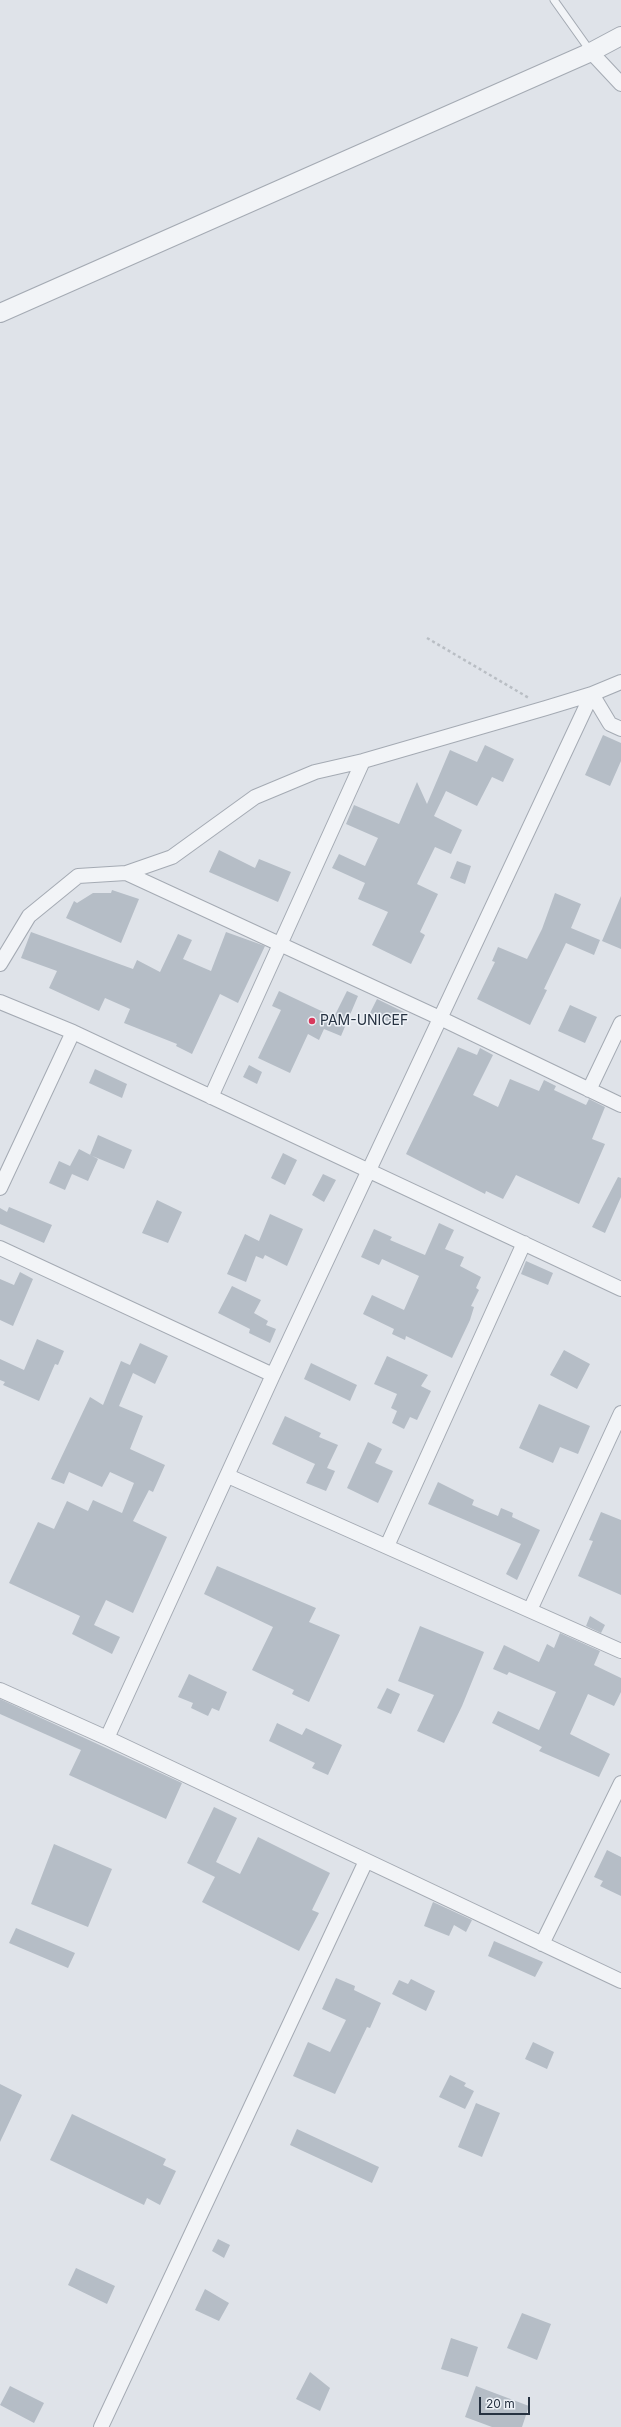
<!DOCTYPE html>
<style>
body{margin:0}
#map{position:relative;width:621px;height:2427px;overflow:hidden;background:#dfe3e9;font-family:Inter,sans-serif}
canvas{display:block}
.scale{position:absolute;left:479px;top:2397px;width:51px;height:18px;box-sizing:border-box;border:2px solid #263241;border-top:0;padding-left:5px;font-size:12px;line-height:14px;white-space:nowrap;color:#263241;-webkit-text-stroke:3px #eef2f7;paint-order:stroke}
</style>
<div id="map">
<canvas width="621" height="2427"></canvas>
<div class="scale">20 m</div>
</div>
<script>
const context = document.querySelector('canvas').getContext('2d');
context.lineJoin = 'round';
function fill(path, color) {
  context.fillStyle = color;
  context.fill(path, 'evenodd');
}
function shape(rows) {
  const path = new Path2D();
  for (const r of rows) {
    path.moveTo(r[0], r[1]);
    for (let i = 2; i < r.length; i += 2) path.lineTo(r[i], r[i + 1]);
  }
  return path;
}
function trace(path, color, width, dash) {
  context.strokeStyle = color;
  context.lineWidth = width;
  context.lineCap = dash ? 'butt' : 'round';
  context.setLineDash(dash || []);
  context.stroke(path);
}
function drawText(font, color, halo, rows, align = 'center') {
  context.font = font + ' Inter,sans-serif';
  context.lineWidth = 3;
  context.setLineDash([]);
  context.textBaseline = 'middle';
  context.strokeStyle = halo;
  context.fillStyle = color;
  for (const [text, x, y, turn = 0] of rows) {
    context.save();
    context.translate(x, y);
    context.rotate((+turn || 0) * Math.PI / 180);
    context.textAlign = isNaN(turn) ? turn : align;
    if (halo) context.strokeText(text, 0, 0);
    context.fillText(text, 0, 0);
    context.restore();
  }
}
fill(shape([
 [603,735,621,743,621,761,610,786,585,775],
 [485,745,514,759,503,782,492,777,477,806,446,791,434,816,432,815,462,830,451,854,435,847,417,884,438,894,420,932,425,935,411,964,372,945,388,912,358,899,365,883,332,868,339,854,365,866,378,838,346,824,354,805,399,824,417,782,427,804,450,750,477,762],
 [219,850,255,868,259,859,291,872,278,902,209,872],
 [457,861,471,866,465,884,450,878],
 [112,890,139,899,121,943,66,918,74,901,77,903,93,893,111,893],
 [555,893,581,904,571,928,600,940,594,955,566,943,544,989,547,990,530,1025,477,999,495,962,492,961,498,947,527,959,542,929],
 [621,896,621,949,602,941],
 [31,932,133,969,137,960,160,972,178,934,192,940,183,959,211,971,226,932,265,946,238,1003,220,994,192,1054,176,1046,177,1044,124,1023,130,1009,105,998,99,1011,49,988,57,971,21,958],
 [279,991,334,1017,347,991,358,996,341,1036,324,1029,319,1040,308,1034,290,1073,258,1058,281,1010,272,1006],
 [377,999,406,1013,400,1027,370,1013],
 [570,1005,597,1017,585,1043,558,1031],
 [458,1047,477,1055,480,1048,493,1055,473,1095,498,1107,510,1079,539,1091,544,1080,556,1086,554,1090,586,1105,589,1099,605,1107,592,1139,605,1144,579,1204,516,1175,503,1199,486,1191,485,1194,406,1154],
 [249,1065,262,1072,257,1084,243,1077],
 [95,1069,127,1084,122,1098,89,1083],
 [98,1135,132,1150,124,1169,90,1155],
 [79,1149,98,1159,88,1181,72,1174,65,1190,49,1183,59,1161,70,1166],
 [283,1153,297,1160,285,1185,271,1178],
 [323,1174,336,1180,324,1202,312,1195],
 [618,1177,621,1178,621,1197,605,1233,592,1227],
 [157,1200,182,1212,168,1243,142,1233],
 [9,1207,52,1225,44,1243,0,1224,0,1208,7,1212],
 [270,1214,303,1229,287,1266,265,1255,263,1259,256,1256,246,1282,227,1274,245,1234,259,1241],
 [439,1223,454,1230,445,1249,464,1257,460,1266,481,1277,476,1288,479,1290,471,1306,474,1307,470,1320,452,1358,406,1336,405,1340,392,1334,394,1329,363,1314,372,1295,404,1310,419,1276,382,1259,379,1265,361,1257,374,1229,392,1237,390,1240,425,1255],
 [526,1261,553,1273,548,1285,521,1274],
 [20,1272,33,1279,13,1326,0,1320,0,1279,14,1285],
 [232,1286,261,1300,254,1313,268,1321,266,1325,276,1329,270,1343,249,1333,250,1329,218,1313],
 [37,1339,64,1351,58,1365,55,1364,39,1401,3,1385,5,1382,0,1380,0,1359,24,1370],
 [140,1343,168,1356,155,1384,133,1373,119,1406,143,1416,130,1449,165,1465,153,1492,149,1490,133,1521,167,1537,133,1613,106,1600,94,1625,120,1637,112,1654,72,1634,80,1616,9,1583,38,1522,54,1529,67,1501,88,1511,93,1500,122,1513,134,1483,110,1472,102,1487,69,1472,64,1484,51,1479,90,1397,103,1405,121,1361,130,1365],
 [564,1350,590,1364,577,1389,550,1375],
 [387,1356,428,1375,421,1386,431,1391,417,1420,410,1417,404,1429,392,1423,397,1411,391,1408,397,1394,374,1384],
 [311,1363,357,1385,350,1401,304,1379],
 [539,1404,590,1426,578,1454,560,1447,553,1463,519,1448],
 [285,1416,321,1433,319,1437,338,1445,327,1468,335,1471,326,1491,306,1483,315,1464,272,1444],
 [368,1442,382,1449,375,1463,393,1471,378,1503,347,1488],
 [438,1482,474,1500,472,1505,498,1516,501,1508,513,1513,512,1517,540,1530,517,1580,506,1574,521,1544,428,1504],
 [601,1512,621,1520,621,1595,578,1576,593,1541,589,1540],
 [217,1566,316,1608,309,1622,340,1635,309,1702,292,1694,294,1690,252,1670,273,1627,204,1594],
 [590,1616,605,1625,601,1633,586,1626],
 [420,1626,484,1652,462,1706,444,1743,417,1731,434,1695,398,1681],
 [560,1633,600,1651,594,1665,621,1678,621,1692,614,1706,588,1694,570,1734,610,1754,599,1777,539,1751,542,1747,492,1723,498,1711,539,1730,556,1692,509,1672,507,1675,493,1669,504,1645,539,1662,547,1644,554,1648],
 [189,1674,227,1692,219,1711,212,1708,208,1716,191,1708,193,1703,178,1697],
 [387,1688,400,1694,391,1714,377,1708],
 [0,1699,182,1783,166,1819,69,1775,81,1750,0,1714],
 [277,1723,302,1735,306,1728,342,1745,328,1775,312,1768,315,1763,269,1741],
 [214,1807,237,1818,216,1862,240,1874,258,1837,330,1873,312,1910,319,1913,299,1951,202,1902,215,1877,187,1863],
 [54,1844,112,1869,88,1927,31,1904],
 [607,1850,621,1857,621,1896,600,1886,603,1881,594,1877],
 [433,1902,472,1920,466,1932,454,1925,449,1936,424,1926],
 [16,1928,75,1953,68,1968,9,1943],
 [494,1941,543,1962,535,1977,488,1956],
 [336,1978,355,1986,354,1990,381,2003,370,2028,367,2027,335,2094,293,2076,308,2042,330,2052,346,2020,322,2009],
 [411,1979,435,1991,426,2011,392,1994,399,1980,408,1984],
 [533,2042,554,2052,547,2069,525,2059],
 [450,2075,466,2083,464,2086,474,2091,465,2109,439,2097],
 [0,2084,22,2095,0,2142],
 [476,2103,500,2113,482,2157,458,2147],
 [72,2114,166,2159,163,2165,176,2171,160,2205,147,2198,144,2205,50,2160],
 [297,2129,379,2167,372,2183,290,2145],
 [218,2239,230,2245,224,2258,212,2251],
 [76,2268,115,2286,107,2304,68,2285],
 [205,2289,229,2303,219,2321,195,2310],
 [522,2313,551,2324,537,2360,507,2348],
 [451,2338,478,2347,468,2377,441,2369],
 [310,2372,330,2388,320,2411,296,2399],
 [10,2386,44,2403,34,2423,0,2405],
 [476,2386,529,2406,522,2427,492,2427,465,2417]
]), '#b5bdc6');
const service = shape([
 [554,0,591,52]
]);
const minor = shape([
 [591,52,621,84],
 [592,694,610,724,621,729],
 [126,873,442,1019,621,1105],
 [0,964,29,916,78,876,126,873,172,857,255,797,315,772,363,761,546,708,592,694,621,682],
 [0,1002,73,1032,621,1289],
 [589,1090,621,1023],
 [211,1097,363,761],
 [0,1188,73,1032],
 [0,1248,273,1375],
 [228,1476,621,1651],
 [387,1546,524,1243],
 [530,1610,621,1413],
 [0,1690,107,1738,621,1981],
 [107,1738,273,1375,592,694],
 [542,1944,621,1783],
 [101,2427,366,1861]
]);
const tertiary = shape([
 [0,313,591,52,621,36]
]);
trace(service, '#a4aab3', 9);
trace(minor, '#a4aab3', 16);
trace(tertiary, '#a4aab3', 20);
trace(shape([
 [427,638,529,698]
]), '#b9bec4', 2.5, [3, 3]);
trace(service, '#f2f4f7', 7);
trace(minor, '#f2f4f7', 14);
trace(tertiary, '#f2f4f7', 18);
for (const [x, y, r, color] of [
 [312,1021,4,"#d8395c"]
]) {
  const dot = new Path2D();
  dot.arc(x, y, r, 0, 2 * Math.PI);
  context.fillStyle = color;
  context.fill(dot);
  trace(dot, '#eef2f7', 1.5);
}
drawText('14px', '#263241', '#eef2f7', [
 ["PAM-UNICEF",320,1021]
], 'left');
</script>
